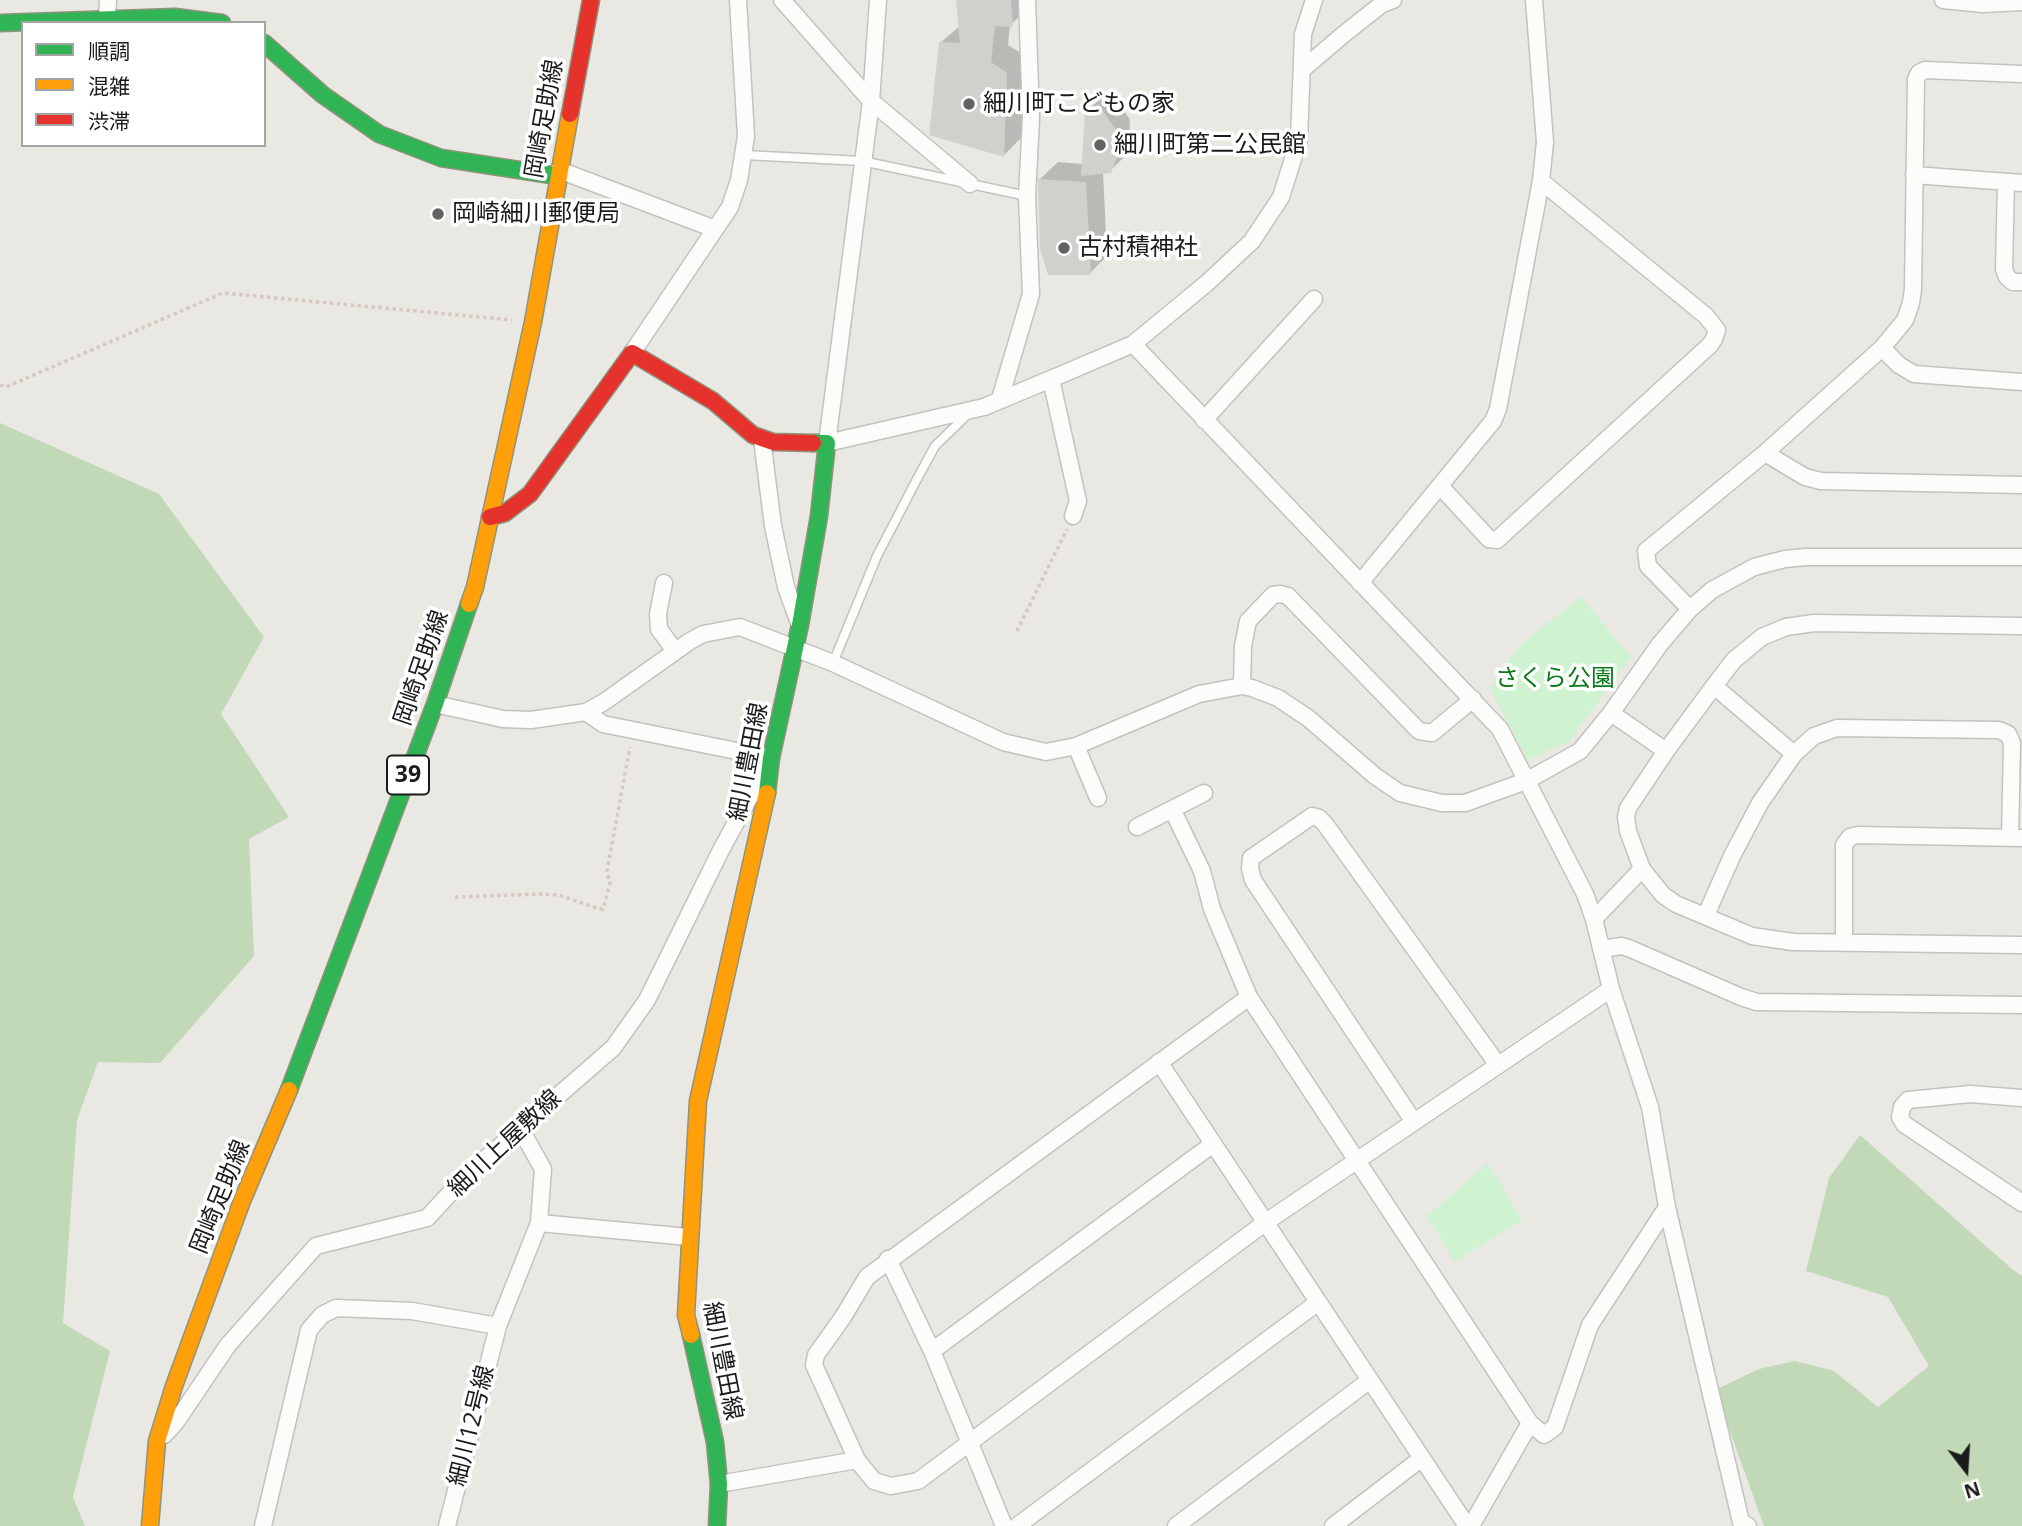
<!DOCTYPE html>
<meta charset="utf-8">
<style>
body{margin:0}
#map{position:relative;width:2022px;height:1526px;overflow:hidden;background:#eae8e3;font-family:"Open Sans","Noto Sans JP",sans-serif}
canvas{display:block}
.legend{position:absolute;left:21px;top:21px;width:245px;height:126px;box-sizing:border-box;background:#fff;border:2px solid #a4a4a4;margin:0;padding:9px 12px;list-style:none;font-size:21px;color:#1b1b1b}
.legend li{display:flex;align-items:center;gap:14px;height:35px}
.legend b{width:35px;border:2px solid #a4a4a4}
.north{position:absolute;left:1931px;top:1435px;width:70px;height:70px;-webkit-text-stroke:5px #fff;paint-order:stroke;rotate:163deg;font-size:19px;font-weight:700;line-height:28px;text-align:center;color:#1b1b1b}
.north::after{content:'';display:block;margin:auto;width:24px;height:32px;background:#1b1b1b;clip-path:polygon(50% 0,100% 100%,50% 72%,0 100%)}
</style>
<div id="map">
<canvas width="2022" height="1526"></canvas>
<ul class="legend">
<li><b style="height:9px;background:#30b455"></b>順調</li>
<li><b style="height:9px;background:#ff9f0a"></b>混雑</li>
<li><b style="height:9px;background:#e5322d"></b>渋滞</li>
</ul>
<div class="north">N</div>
</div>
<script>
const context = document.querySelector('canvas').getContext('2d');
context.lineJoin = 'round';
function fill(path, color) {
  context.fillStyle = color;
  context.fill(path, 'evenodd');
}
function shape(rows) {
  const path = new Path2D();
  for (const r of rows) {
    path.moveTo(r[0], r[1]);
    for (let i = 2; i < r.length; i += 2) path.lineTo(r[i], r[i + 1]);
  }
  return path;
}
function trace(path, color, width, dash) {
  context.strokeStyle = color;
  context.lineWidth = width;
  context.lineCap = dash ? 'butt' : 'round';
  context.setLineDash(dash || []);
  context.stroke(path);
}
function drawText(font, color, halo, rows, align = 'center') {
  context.font = font + ' "Open Sans","Noto Sans JP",sans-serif';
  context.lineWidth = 7;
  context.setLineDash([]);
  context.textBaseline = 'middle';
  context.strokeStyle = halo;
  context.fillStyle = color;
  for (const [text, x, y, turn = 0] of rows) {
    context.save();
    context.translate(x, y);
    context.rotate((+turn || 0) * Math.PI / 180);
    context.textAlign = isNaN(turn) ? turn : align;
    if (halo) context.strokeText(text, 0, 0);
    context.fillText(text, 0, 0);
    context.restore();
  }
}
fill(shape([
 [0,423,159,494,264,637,221,714,289,817,249,839,254,956,160,1063,98,1062,77,1120,63,1323,110,1351,73,1497,85,1526,0,1526],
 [1860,1135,2012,1269,2022,1276,2022,1526,1764,1526,1715,1390,1759,1369,1795,1361,1834,1371,1878,1407,1929,1366,1888,1297,1806,1271,1829,1178]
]), '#c2d9b7');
fill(shape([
 [1581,597,1631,657,1569,741,1528,760,1490,688,1520,645],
 [1488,1163,1522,1220,1455,1262,1427,1216]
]), '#cff2d1');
fill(shape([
 [958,0,1029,0,1030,8,1010,25,1008,45,1024,55,1021,138,1004,155,940,43,960,26],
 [1113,93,1130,120,1129,142,1123,158,1110,171,1103,172,1107,256,1090,273,1040,179,1058,162,1083,164,1086,112,1100,99]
]), '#0003');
fill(shape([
 [956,0,1011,0,1013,27,995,26,991,62,1007,73,1004,157,929,135,939,42,960,43],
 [1099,105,1118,133,1117,157,1111,173,1081,176,1085,111],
 [1038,179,1086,182,1091,275,1048,275,1040,249]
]), '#d2d0cc');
const lane = shape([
 [744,155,862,161,1027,196],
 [833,663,877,556,916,481,935,446,968,414]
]);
const street = shape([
 [782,0,871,101,970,184],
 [878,0,871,101,827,443,984,407,1051,379,1133,344,1207,283,1252,241,1281,197,1299,140,1303,34,1314,0],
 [1943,0,1983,4,2022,2],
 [107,19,108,0],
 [1303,69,1344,34,1382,4,1393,0],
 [559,170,715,229],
 [1914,175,2022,183],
 [2006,182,2004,269,2007,277,2013,282,2022,282],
 [1133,344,1500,729,1585,894,1594,919,1611,989,1650,1107,1667,1207,1741,1522,1748,1526],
 [1882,348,1899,365,1914,374,2022,382],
 [632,353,730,207,739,180,746,136,738,0],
 [1051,379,1078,501,1073,516],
 [1000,399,1031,294,1027,196,1031,118,1027,0],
 [1204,420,1314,299],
 [762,439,773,526,786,587,799,623],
 [1765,453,1805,477,1821,481,2022,485],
 [1441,487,1489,539,1497,540,1710,345,1714,339,1717,330,1706,316,1541,181],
 [664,583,658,614,659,629,675,651],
 [1360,583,1493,421,1498,409,1541,181,1545,142,1534,0],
 [1690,609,1648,566,1646,551,1765,453,1882,348,1905,320,1911,303,1913,289,1916,79,1919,73,1925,70,2022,74],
 [2022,626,1814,623,1786,627,1762,637,1734,660,1714,686,1666,751,1628,808,1626,817,1628,831,1642,869,1663,895,1676,904,1752,936,1793,942,2022,945],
 [1242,686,1243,646,1248,621,1273,595,1280,594,1288,596,1419,731,1432,733,1473,699],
 [1714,686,1794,754],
 [435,704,503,719,531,720,586,712,604,702,690,641,703,634,740,627,833,663,1003,742,1046,752,1076,746,1199,694,1242,686,1252,688,1278,698,1308,718,1375,776,1400,793,1442,803,1465,803,1526,781,1580,751,1611,713,1660,644,1690,609,1712,590,1754,567,1785,559,1806,557,2022,557],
 [1611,713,1666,751],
 [1076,746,1098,798],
 [1173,811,1202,871,1212,909,1249,997,1530,1423,1544,1435,1555,1427,1590,1325,1667,1207],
 [1137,827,1204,793],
 [1706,915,1732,856,1760,803,1794,754,1814,736,1837,728,1999,730,2008,734,2012,743,2010,838],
 [1594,919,1642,869],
 [1844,942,1844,845,1850,837,1858,835,2022,838],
 [1601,949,1622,946,1631,949,1741,997,1757,1002,2022,1005],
 [1249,997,867,1277,843,1317,816,1355,814,1365,857,1460,874,1481,891,1486,918,1481,1266,1222,1611,989],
 [1159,1062,1467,1526],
 [2022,1098,1970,1094,1908,1100,1902,1107,1900,1117,1904,1124,2022,1203],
 [1414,1122,1253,880,1250,868,1251,858,1312,816,1319,818,1325,824,1498,1065],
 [539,1223,689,1237],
 [888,1259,932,1351,1004,1526],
 [932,1351,1213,1144],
 [164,1435,176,1422,228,1345,316,1246,427,1218,468,1174,613,1048,647,1000,721,850,771,758,603,724,586,712],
 [719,1484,857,1460],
 [263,1526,309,1330,322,1315,336,1308,412,1311,498,1326],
 [447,1526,498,1326,539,1223,543,1169,520,1128],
 [1017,1526,1317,1303],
 [1176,1526,1370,1380],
 [1333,1526,1422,1458],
 [1471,1526,1530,1423]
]);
const fast = shape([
 [0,23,175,17,222,23],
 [264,43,323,95,379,134,441,158,558,176],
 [767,793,771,758,800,625,819,516,827,443,813,443],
 [289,1090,435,704,469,604],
 [691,1335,715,1442,719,1484,717,1526]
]);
const slow = shape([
 [469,604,475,587,533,322,570,114],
 [691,1335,686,1315,698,1101,767,793],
 [150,1526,157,1441,174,1386,242,1201,289,1090]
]);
const jam = shape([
 [570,114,591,0],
 [490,517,505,513,530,494,632,353,713,401,753,435,773,442,813,443]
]);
trace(lane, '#c2c2bf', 11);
trace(street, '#c2c2bf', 19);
trace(fast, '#90937b', 19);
trace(slow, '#90937b', 19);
trace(jam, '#90937b', 19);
trace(shape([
 [0,385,6,387,223,293,512,320],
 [1017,631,1067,529],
 [455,897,542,894,559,895,599,909,603,909,610,884,607,871,630,747]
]), '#d6c7c3', 3.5, [3.5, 3.5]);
trace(lane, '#fcfcfb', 8);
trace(street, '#fcfcfb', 16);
trace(fast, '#30b455', 16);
trace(slow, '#ff9f0a', 16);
trace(jam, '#e5322d', 16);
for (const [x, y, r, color] of [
 [969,104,7,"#636361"],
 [1100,145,7,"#636361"],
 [438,214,7,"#636361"],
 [1064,248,7,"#636361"]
]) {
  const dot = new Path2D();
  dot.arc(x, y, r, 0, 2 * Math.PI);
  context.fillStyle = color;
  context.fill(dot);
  trace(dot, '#fff', 2.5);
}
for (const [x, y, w] of [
 [408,775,42]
]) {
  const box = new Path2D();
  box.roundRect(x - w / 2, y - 19.5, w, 39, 5);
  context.fillStyle = '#fff';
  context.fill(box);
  trace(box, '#1b1b1b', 2);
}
drawText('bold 23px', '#1b1b1b', null, [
 ["39",408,775]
]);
drawText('24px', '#1b1b1b', '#fff', [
 ["細川町こどもの家",983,104],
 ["細川町第二公民館",1114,145],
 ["岡崎細川郵便局",452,214],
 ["古村積神社",1078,248]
], 'left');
drawText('24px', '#1b1b1b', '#fff', [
 ["岡崎足助線",545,119,-80],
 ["岡崎足助線",422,668,-71],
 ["細川豊田線",749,762,-79],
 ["細川上屋敷線",505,1144,-43],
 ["岡崎足助線",221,1197,-68],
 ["細川豊田線",722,1361,79],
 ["細川12号線",472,1426,-76]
]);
drawText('24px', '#097919', '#fff', [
 ["さくら公園",1555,679]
]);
</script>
